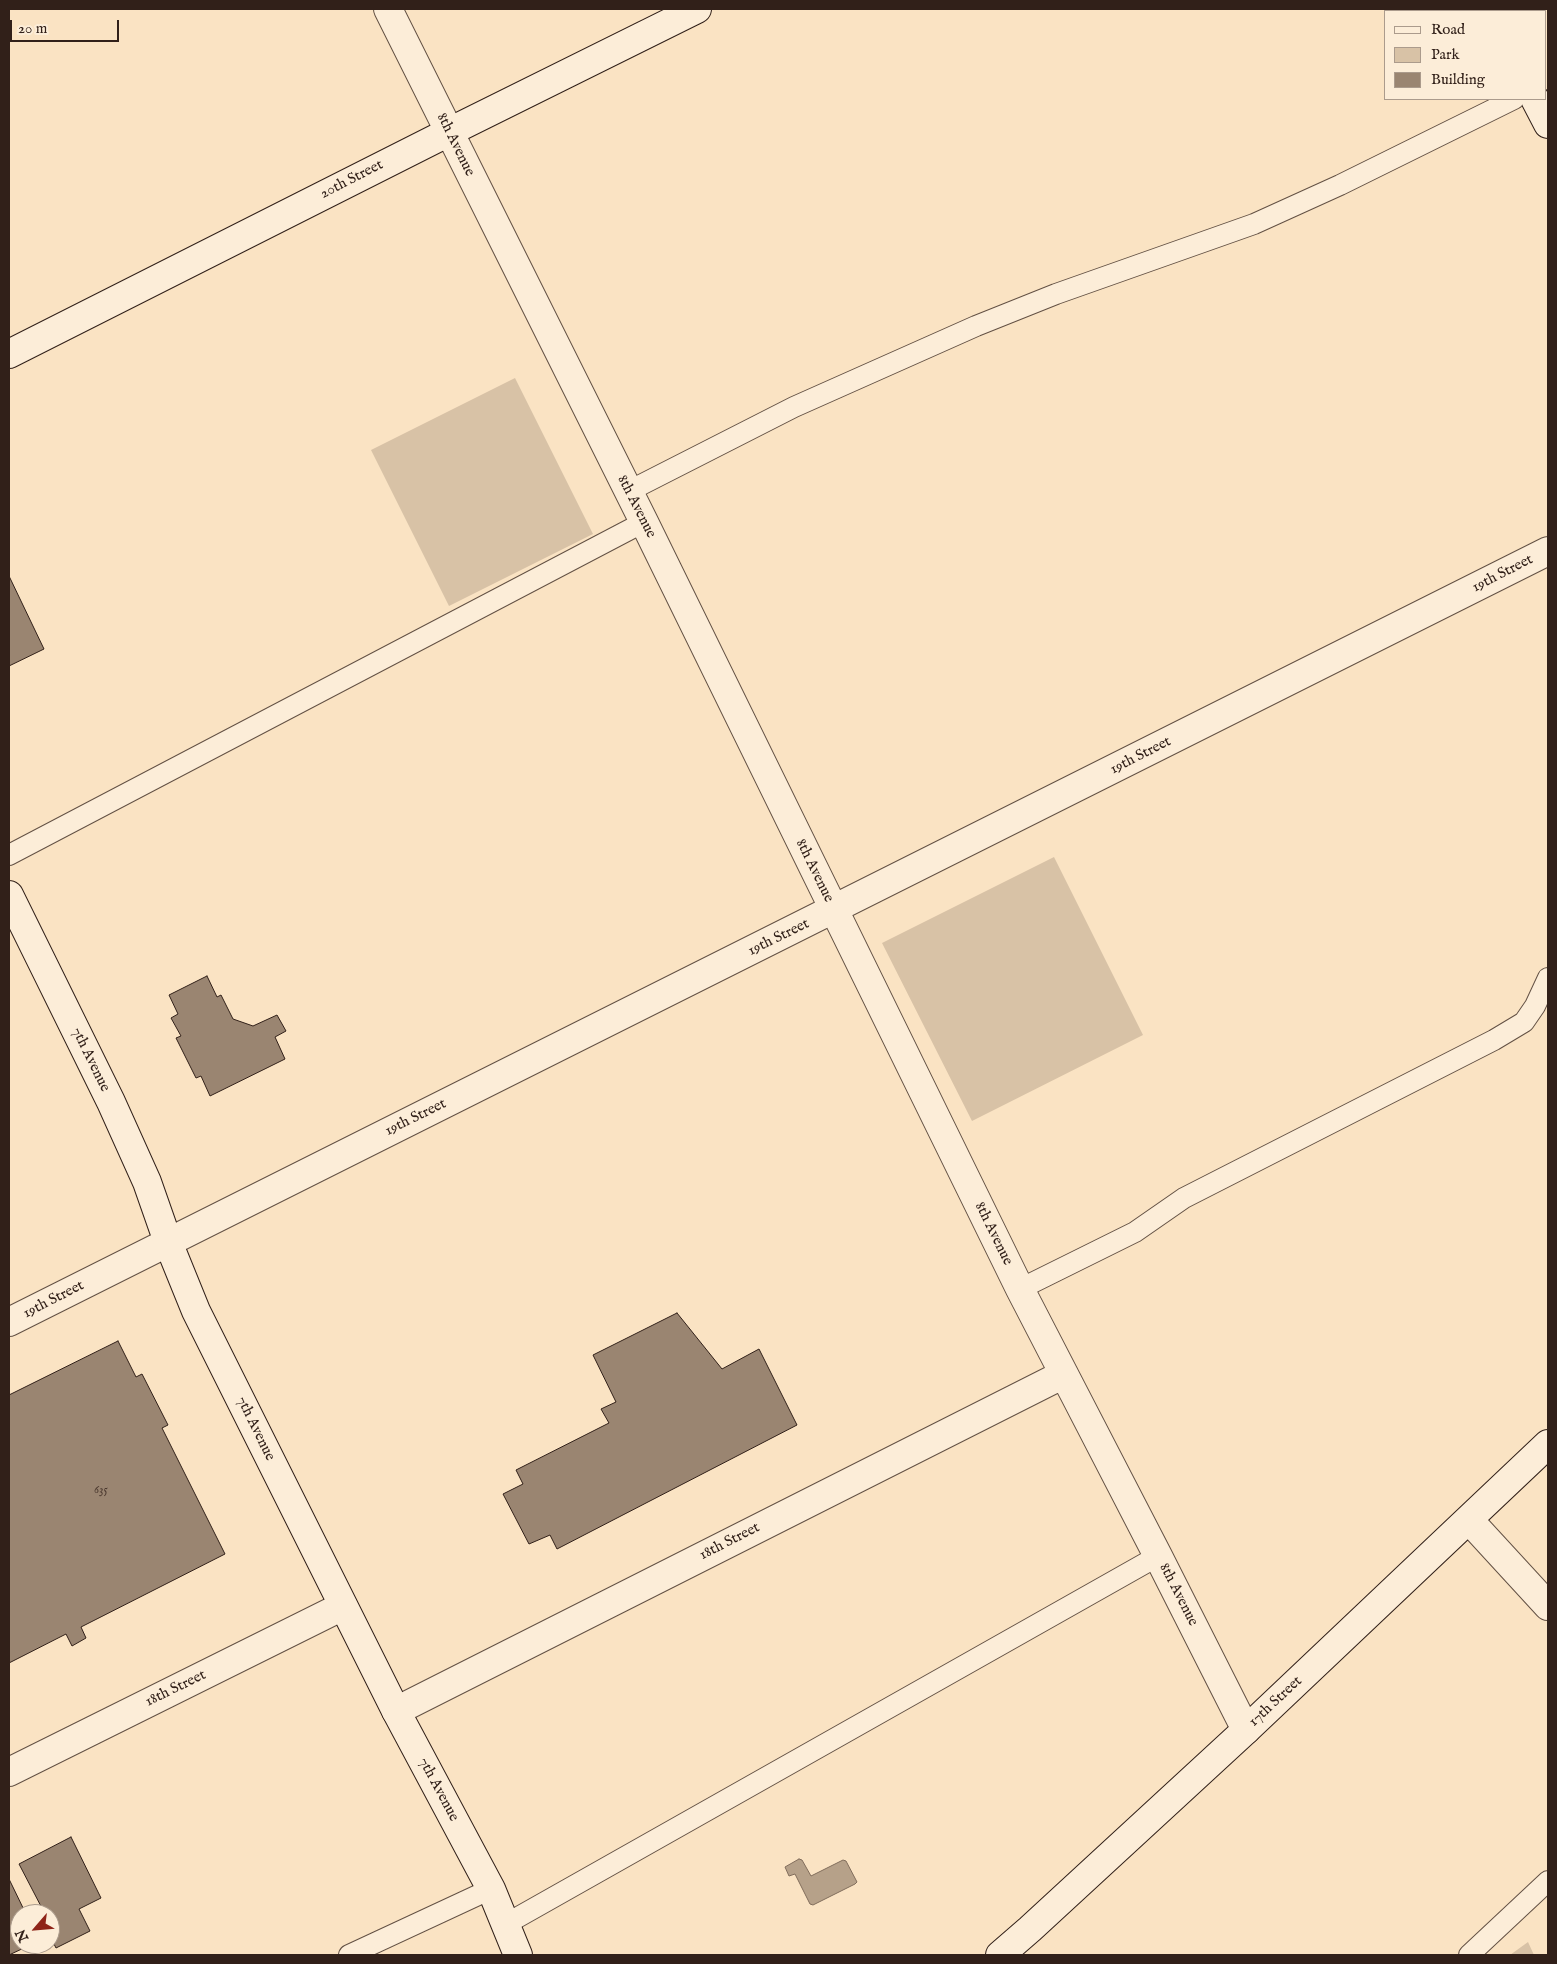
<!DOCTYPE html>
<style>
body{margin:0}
#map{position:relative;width:1557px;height:1964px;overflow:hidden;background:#fae3c3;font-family:"IM FELL English",serif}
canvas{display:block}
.frame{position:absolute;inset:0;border:10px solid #312019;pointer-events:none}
.legend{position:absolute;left:1384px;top:10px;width:162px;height:90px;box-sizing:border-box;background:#fcedd8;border:1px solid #ab9b8c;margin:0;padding:6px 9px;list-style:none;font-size:15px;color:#312019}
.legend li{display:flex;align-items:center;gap:10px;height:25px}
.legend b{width:25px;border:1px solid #ab9b8c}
.north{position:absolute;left:10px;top:1904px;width:50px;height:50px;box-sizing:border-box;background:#fcedd8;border:1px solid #ab9b8c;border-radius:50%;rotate:243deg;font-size:14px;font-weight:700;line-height:20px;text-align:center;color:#312019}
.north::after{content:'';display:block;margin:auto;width:18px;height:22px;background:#8f2418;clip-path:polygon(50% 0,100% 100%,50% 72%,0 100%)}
.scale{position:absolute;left:10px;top:20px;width:109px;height:22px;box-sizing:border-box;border:2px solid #312019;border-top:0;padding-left:6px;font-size:15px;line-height:18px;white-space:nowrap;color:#312019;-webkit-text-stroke:4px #fcedd8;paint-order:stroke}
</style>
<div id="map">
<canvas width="1557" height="1964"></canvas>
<div class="frame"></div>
<ul class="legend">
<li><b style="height:6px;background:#fcedd8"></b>Road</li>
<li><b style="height:14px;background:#d8c2a6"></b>Park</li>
<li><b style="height:14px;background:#9a8571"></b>Building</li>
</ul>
<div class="north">N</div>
<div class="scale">20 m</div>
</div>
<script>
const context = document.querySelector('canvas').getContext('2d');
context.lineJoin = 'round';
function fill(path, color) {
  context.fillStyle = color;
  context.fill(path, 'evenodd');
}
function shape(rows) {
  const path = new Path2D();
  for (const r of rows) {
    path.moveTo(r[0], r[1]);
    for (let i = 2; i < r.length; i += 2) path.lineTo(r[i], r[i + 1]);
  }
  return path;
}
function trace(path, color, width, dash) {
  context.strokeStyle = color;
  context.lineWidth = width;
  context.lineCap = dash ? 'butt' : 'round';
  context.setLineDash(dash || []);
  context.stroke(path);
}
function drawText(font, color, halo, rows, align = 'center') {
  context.font = font + ' "IM FELL English",serif';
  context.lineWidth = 4;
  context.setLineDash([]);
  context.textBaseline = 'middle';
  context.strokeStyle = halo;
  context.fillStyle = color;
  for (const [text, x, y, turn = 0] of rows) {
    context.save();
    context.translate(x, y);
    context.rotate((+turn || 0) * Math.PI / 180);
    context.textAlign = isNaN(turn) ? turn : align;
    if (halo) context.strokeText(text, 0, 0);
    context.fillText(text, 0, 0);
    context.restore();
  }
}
fill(shape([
 [515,378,593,534,449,606,371,450],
 [1054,857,1143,1035,972,1121,882,943],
 [1528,1942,1534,1955,1510,1955]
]), '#d8c2a6');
const water = shape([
 [799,1859,802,1860,811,1876,843,1860,846,1861,857,1882,855,1884,813,1905,810,1904,795,1874,789,1876,785,1867,799,1859]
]);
fill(water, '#b6a189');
trace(water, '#816d5c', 1);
const building = shape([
 [9,576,44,649,9,666,9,576],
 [207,976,217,997,221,995,233,1019,253,1026,277,1015,286,1031,275,1037,285,1059,210,1096,201,1076,196,1078,176,1038,181,1036,171,1018,178,1014,169,995,207,976],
 [677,1313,722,1369,759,1349,797,1425,557,1549,550,1535,529,1544,503,1494,523,1484,516,1470,609,1423,601,1409,616,1402,593,1355,677,1313],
 [118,1341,136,1377,142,1374,168,1425,162,1428,225,1554,81,1627,86,1638,72,1646,66,1634,9,1663,9,1395,118,1341],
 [71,1837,101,1898,79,1909,90,1931,56,1948,50,1936,50,1914,45,1914,19,1864,71,1837],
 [9,1879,26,1914,20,1914,19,1932,20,1944,25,1944,26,1947,9,1955,9,1879]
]);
fill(building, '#9a8571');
trace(building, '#312019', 1);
const lane = shape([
 [629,491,794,407,976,326,1056,294,1254,224,1340,185,1514,99],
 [9,855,644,522],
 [1020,1289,1135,1232,1184,1198,1494,1040,1524,1022,1535,1006,1548,978],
 [506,1924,1158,1556],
 [349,1955,491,1889],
 [1469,1955,1548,1881]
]);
const street = shape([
 [388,9,644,522,1020,1289,1158,1556,1246,1730],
 [9,1322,1548,551],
 [1469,1520,1548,1606],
 [396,1711,1064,1374],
 [9,1772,343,1606]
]);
const secondary = shape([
 [1489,9,1491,11],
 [1535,99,1548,124],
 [9,354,449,132,697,9],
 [9,895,111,1102,147,1182,168,1242,196,1311,396,1711,491,1889,518,1955],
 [1000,1955,1030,1929,1246,1730,1548,1444]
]);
trace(lane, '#635144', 22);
trace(street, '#635144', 30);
trace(secondary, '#312019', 30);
trace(lane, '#fcedd8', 20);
trace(street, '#fcedd8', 28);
trace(secondary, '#fcedd8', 28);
drawText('12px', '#4b392f', null, [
 ["635",101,1491]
]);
drawText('15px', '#312019', '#fcedd8', [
 ["8th Avenue",455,145,64],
 ["20th Street",352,180,-27],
 ["8th Avenue",636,507,63],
 ["19th Street",1503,574,-27],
 ["19th Street",1141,756,-27],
 ["8th Avenue",814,871,64],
 ["19th Street",779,938,-26],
 ["7th Avenue",90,1060,64],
 ["19th Street",416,1118,-26],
 ["8th Avenue",993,1234,64],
 ["19th Street",54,1300,-27],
 ["7th Avenue",255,1429,64],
 ["18th Street",730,1542,-27],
 ["8th Avenue",1178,1595,63],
 ["18th Street",176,1689,-26],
 ["17th Street",1276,1702,-43],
 ["7th Avenue",438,1790,62]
]);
</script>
